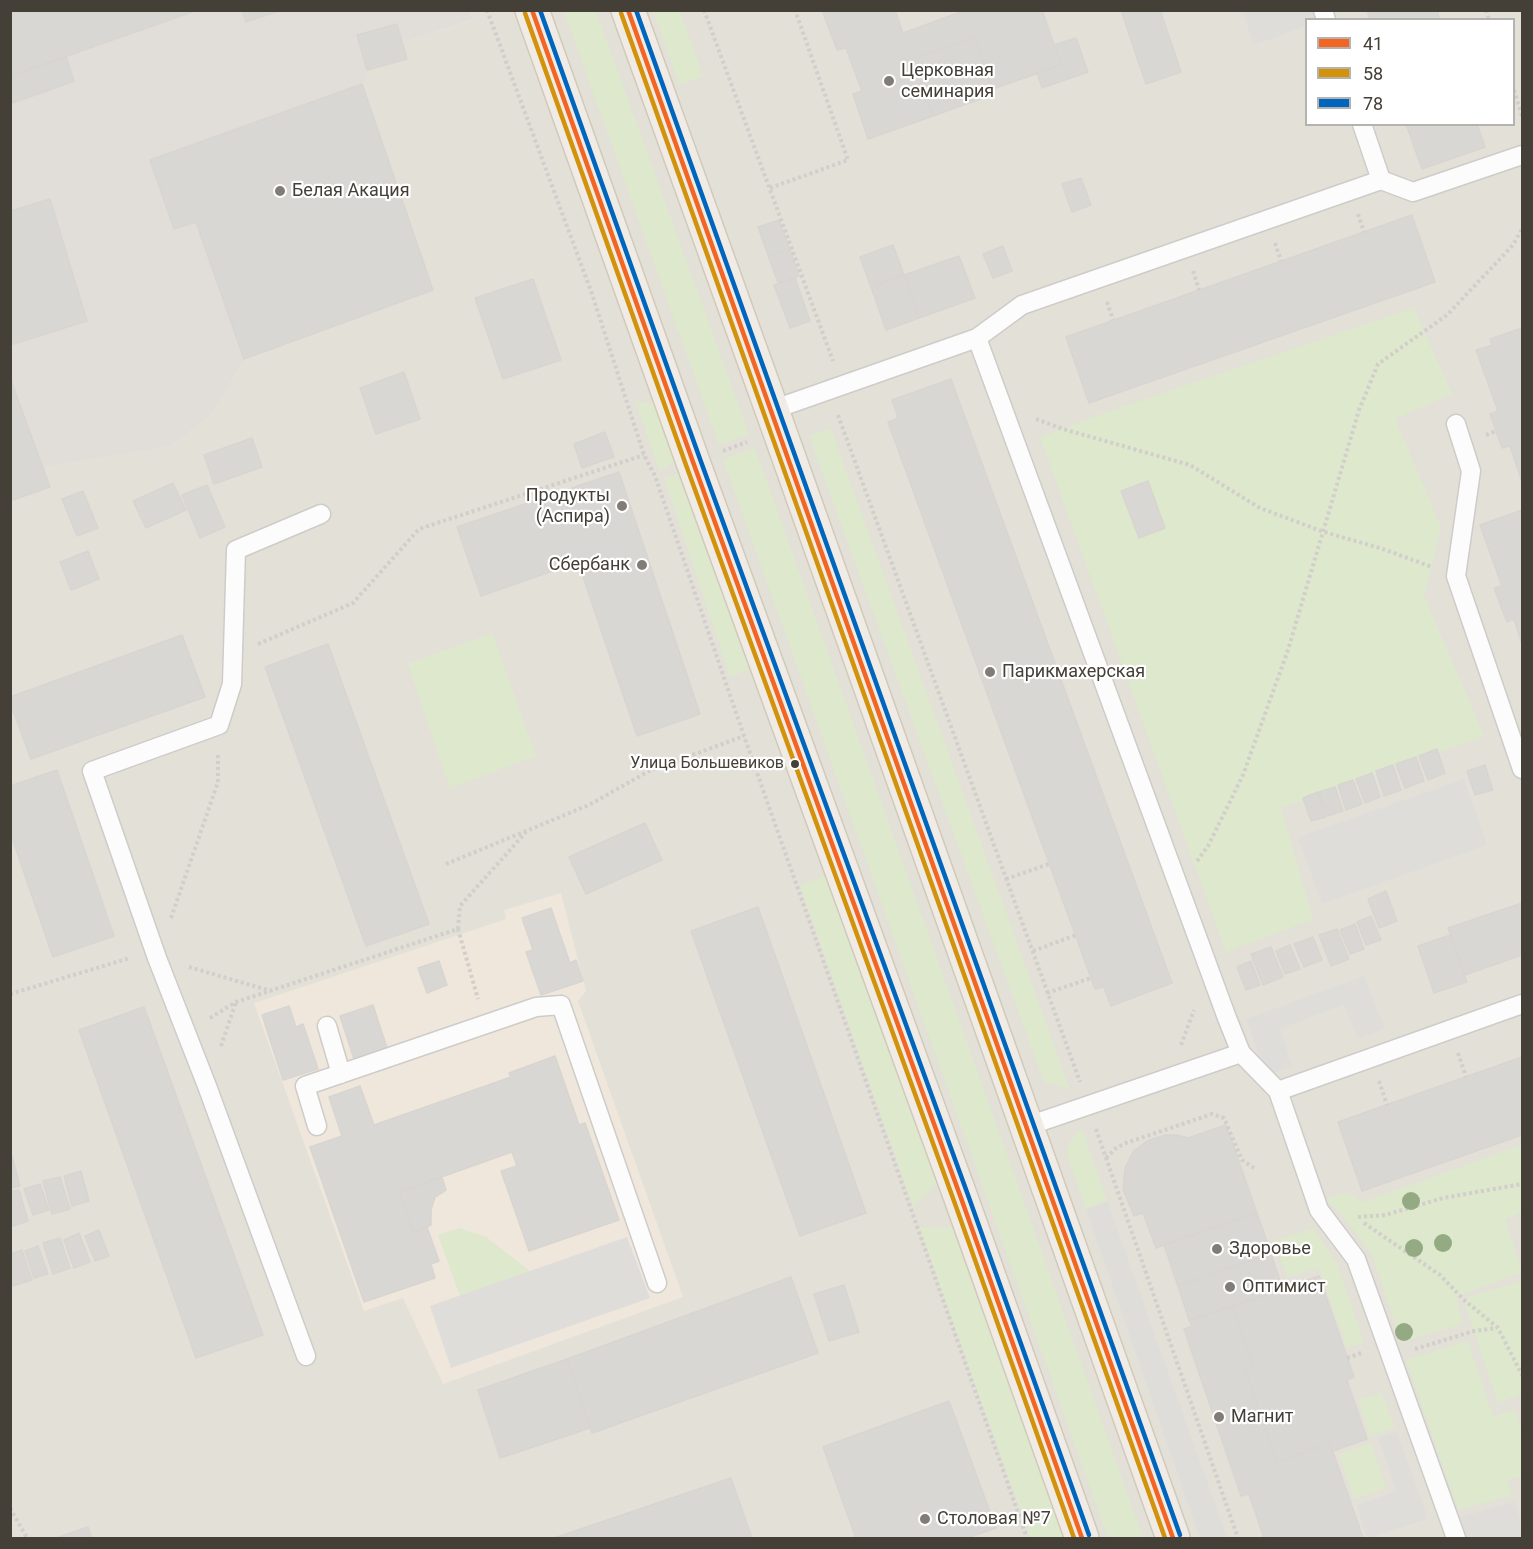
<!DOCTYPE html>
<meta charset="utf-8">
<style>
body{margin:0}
#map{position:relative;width:1533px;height:1549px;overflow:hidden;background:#f0eeeb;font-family:Roboto,sans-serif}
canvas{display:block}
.frame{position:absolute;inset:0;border:12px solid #454037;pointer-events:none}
.legend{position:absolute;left:1305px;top:18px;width:210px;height:108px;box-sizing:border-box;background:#fff;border:2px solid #b5b3af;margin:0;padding:8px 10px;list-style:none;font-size:18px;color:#454037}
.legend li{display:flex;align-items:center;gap:12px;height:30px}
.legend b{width:30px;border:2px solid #b5b3af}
</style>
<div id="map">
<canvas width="1533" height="1549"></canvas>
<div class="frame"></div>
<ul class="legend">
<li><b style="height:8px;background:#f26522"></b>41</li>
<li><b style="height:8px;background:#d3920b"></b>58</li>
<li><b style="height:8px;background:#0065bd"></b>78</li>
</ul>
</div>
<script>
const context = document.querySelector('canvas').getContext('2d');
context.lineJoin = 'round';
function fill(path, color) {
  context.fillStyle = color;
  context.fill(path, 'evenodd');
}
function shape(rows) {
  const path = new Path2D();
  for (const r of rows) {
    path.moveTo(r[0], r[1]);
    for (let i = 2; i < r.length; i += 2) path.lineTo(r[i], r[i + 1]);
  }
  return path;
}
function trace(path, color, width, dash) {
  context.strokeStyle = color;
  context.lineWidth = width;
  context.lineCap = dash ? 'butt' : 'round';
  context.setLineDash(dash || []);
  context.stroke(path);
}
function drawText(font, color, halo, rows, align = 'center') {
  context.font = font + ' Roboto,sans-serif';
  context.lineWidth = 4.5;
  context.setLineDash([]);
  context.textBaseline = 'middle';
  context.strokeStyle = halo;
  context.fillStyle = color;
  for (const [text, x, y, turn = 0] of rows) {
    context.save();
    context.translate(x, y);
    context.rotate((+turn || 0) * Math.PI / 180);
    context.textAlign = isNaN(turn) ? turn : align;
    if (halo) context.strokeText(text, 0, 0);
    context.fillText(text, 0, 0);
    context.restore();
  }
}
fill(shape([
 [470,11,1522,11,1522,1538,11,1538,11,472,196,222,174,229,150,160,367,70,407,59,402,42,473,19],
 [1306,20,1514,20,1514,124,1306,124]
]), '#e3e0d8');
fill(shape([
 [561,893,586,991,578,1001,683,1297,443,1384,403,1298,364,1311,254,1003,506,919,504,910]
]), '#efe7dc');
fill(shape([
 [11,11,470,11,473,19,403,42,407,59,368,70,362,84,150,160,174,229,196,222,244,359,211,414,170,446,11,472]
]), '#e1deda');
fill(shape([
 [564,11,596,11,749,434,719,445],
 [653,11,680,11,703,76,679,85],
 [1414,308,1452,394,1395,419,1441,527,1424,596,1484,736,1281,808,1313,919,1226,952,1040,437,1099,415],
 [636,402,666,405,683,458,659,470],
 [831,429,1070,1089,1044,1082,809,436],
 [755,448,1018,1185,1143,1538,1108,1538,723,459],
 [687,471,755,667,730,677,664,478],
 [492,633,536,756,450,788,408,664],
 [830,874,939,1181,913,1207,800,885],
 [1082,1128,1107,1201,1086,1209,1068,1158,1068,1146,1073,1137],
 [1522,1145,1522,1212,1505,1219,1522,1272,1456,1297,1463,1324,1401,1342,1372,1255,1342,1215,1324,1199,1348,1192,1363,1202],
 [919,1227,956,1228,1064,1538,1030,1538],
 [460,1228,486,1237,530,1271,460,1296,438,1235],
 [1314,1228,1337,1264,1364,1342,1347,1348,1319,1268,1287,1277,1274,1241],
 [1522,1281,1522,1394,1498,1403,1463,1299],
 [1468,1341,1493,1417,1515,1409,1522,1433,1522,1476,1507,1480,1512,1495,1458,1510,1406,1360],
 [1382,1393,1395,1428,1370,1436,1358,1400],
 [1371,1443,1386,1488,1354,1499,1339,1454]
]), '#dde8cd');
fill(shape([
 [1242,11,1313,11,1316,19,1306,20,1306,26,1254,45],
 [1464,779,1487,845,1322,904,1298,837],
 [1364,976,1385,1029,1358,1039,1344,1004,1280,1029,1292,1066,1266,1076,1246,1019],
 [1107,1201,1227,1538,1200,1538,1086,1209],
 [627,1237,650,1298,451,1368,430,1306],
 [1397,1432,1428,1519,1367,1538,1357,1505,1397,1491,1378,1438],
 [1515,1502,1522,1526,1522,1538,1464,1538,1456,1518]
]), '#dfddda');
const building = shape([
 [10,10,198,10,10,76,10,10],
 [242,10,279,10,279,11,246,22,242,10],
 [822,10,895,10,903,33,966,10,1042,10,1061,65,993,89,974,37,912,59,933,116,868,139,853,94,862,91,846,48,837,50,822,10],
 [1121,10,1160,10,1181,72,1146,84,1121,10],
 [1367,10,1437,10,1440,20,1370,20,1367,10],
 [397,24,407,59,367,70,357,35,397,24],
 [974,37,994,94,933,116,912,59,974,37],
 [1076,38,1088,72,1042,88,1037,73,1061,65,1054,45,1076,38],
 [66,57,74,81,13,103,10,95,10,76,66,57],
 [362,84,433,290,244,359,196,222,174,229,150,160,362,84],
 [1406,124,1477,124,1485,147,1422,169,1406,124],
 [1081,178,1091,205,1072,212,1062,184,1081,178],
 [50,199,87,321,10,345,10,211,50,199],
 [1412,215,1435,282,1089,403,1066,337,1412,215],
 [779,220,789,248,768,255,758,227,779,220],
 [893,245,904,275,871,287,860,257,893,245],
 [1003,246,1012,271,993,278,983,254,1003,246],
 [789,248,799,276,778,283,768,255,789,248],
 [959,256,975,298,919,318,904,275,959,256],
 [904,275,919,318,886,330,871,287,904,275],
 [795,278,810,321,790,328,774,285,795,278],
 [533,279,561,360,503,379,475,298,533,279],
 [1522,328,1522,482,1510,446,1502,448,1490,414,1498,411,1476,350,1492,345,1490,339,1522,328],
 [404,372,420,419,376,434,360,388,404,372],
 [10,378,50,487,10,501,10,378],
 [951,379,1172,983,1111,1006,1104,987,1095,989,888,422,898,418,892,400,951,379],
 [605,432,614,457,582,468,574,444,605,432],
 [252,438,262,467,214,484,204,455,252,438],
 [619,472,700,714,637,736,578,562,481,596,457,527,619,472],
 [1148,481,1165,528,1139,538,1121,491,1148,481],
 [173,483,186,510,146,528,133,501,173,483],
 [207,485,225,527,200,538,182,495,207,485],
 [83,491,98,528,77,536,62,499,83,491],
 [1522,510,1522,644,1514,619,1507,622,1494,588,1502,586,1480,525,1522,510],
 [88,551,99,579,71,590,60,562,88,551],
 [182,635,205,697,31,759,10,702,10,697,182,635],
 [328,644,429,924,366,946,265,667,328,644],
 [1437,749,1445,773,1428,780,1419,756,1437,749],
 [1416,757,1424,781,1405,788,1396,764,1416,757],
 [1393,765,1401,790,1384,796,1376,771,1393,765],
 [1485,765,1493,790,1475,795,1467,771,1485,765],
 [57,770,114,936,53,957,10,832,10,786,57,770],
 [1372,773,1380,797,1365,803,1356,779,1372,773],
 [1353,780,1362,804,1346,810,1338,785,1353,780],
 [1335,787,1343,811,1328,816,1319,792,1335,787],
 [1318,792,1326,817,1311,821,1303,798,1318,792],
 [645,823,662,860,586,894,569,857,645,823],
 [1386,891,1397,921,1379,928,1368,899,1386,891],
 [1522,903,1522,955,1465,975,1448,928,1522,903],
 [758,907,866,1213,800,1236,691,931,758,907],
 [551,908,570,963,576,960,583,981,541,995,526,952,533,950,522,918,551,908],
 [1371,916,1381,940,1366,945,1357,922,1371,916],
 [1355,924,1364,949,1350,954,1340,930,1355,924],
 [1337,929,1349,959,1331,966,1319,935,1337,929],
 [1450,935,1467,982,1434,993,1418,946,1450,935],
 [1313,937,1322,960,1304,967,1294,944,1313,937],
 [1290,945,1300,969,1285,974,1276,951,1290,945],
 [1271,947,1283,977,1263,985,1251,954,1271,947],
 [439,961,447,985,427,993,418,968,439,961],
 [1251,961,1260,985,1246,990,1237,967,1251,961],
 [373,1005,387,1048,354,1059,340,1016,373,1005],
 [289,1006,296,1027,303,1024,318,1069,283,1080,262,1015,289,1006],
 [144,1007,263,1335,196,1358,79,1030,144,1007],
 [555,1056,579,1125,585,1123,619,1220,529,1251,501,1171,517,1166,512,1152,399,1192,414,1232,427,1227,439,1261,431,1264,435,1278,364,1302,310,1147,342,1136,329,1097,360,1086,374,1125,511,1077,509,1073,555,1056],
 [1522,1057,1522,1135,1362,1191,1338,1122,1522,1057],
 [1226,1125,1257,1213,1156,1248,1143,1213,1134,1216,1123,1189,1125,1168,1133,1152,1147,1141,1165,1135,1177,1135,1188,1138,1226,1125],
 [12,1156,20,1186,10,1188,10,1157,12,1156],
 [81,1171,89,1201,72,1206,64,1176,81,1171],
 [60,1177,70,1209,52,1214,43,1181,60,1177],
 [442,1177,446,1190,435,1197,431,1210,431,1225,414,1232,399,1192,442,1177],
 [40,1184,49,1210,33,1215,24,1189,40,1184],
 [19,1190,28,1221,10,1227,10,1192,19,1190],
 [1257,1213,1271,1254,1178,1286,1164,1245,1257,1213],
 [99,1230,109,1256,95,1261,85,1236,99,1230],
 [79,1233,90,1262,74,1268,64,1240,79,1233],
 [60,1238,70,1268,53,1274,43,1243,60,1238],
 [38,1246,48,1274,34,1278,25,1251,38,1246],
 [22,1250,32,1280,13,1286,10,1278,10,1254,22,1250],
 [1271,1254,1283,1289,1189,1320,1178,1286,1271,1254],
 [1319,1276,1354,1377,1347,1380,1367,1439,1333,1451,1330,1443,1276,1462,1245,1369,1254,1366,1233,1306,1319,1276],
 [791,1277,818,1353,592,1433,567,1359,791,1277],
 [844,1285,859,1332,829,1341,814,1294,844,1285],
 [1233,1306,1254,1366,1245,1369,1276,1462,1330,1443,1363,1538,1264,1538,1249,1494,1241,1496,1184,1329,1192,1326,1189,1320,1233,1306],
 [567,1359,590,1428,500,1458,478,1390,567,1359],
 [949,1401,996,1528,967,1538,856,1538,823,1447,949,1401],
 [731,1478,752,1538,554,1538,731,1478],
 [88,1527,92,1538,56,1538,88,1527]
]);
fill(building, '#d9d7d3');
trace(building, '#d8d5d1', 1.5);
const service = shape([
 [1323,10,1326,20],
 [1362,124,1381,180,1413,192,1522,155],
 [977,338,1227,1018,1241,1053,1278,1091,1319,1210,1356,1259,1456,1538],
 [772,410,977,338,1022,305,1381,180],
 [1456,424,1471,471,1456,576,1522,769],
 [327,1026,341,1074],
 [1278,1091,1522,1004],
 [317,1126,305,1086,536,1007,561,1005,657,1283],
 [1025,1127,1241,1053],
 [306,1356,207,1086,157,958,92,771,219,725,232,684,236,550,321,514]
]);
const primary = shape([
 [532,10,693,462,961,1198,1082,1538],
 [628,10,772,410,1173,1538]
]);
trace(service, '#ceccc8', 21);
trace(primary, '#d1caba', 36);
trace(shape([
 [487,10,592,294,644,455,655,476,744,736,1027,1538],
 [704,10,833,361],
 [1486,10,1489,20],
 [1514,90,1522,116],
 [770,188,848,160,795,10],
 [1358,214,1364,232],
 [1275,243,1281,261],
 [1193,271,1199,290],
 [1107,302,1113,320],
 [838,415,1080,1082],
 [1036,419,1063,429,1190,465,1260,508,1324,532,1380,548,1432,567],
 [1486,435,1496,431],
 [723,451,747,442],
 [258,644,353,603,419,529,644,455],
 [1197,861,1208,846,1243,775,1288,650,1359,410,1378,364,1447,315,1513,245,1522,229],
 [446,864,589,805,649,771,744,736],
 [1006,879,1049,864],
 [171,918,218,782,218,753],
 [458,929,460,906,526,832],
 [1033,951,1076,935],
 [189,967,271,991],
 [1047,993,1091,978],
 [10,994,130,958],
 [210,1018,236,1002,458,929,478,999],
 [1181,1045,1194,1010],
 [221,1046,236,1002],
 [1458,1053,1466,1077],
 [1379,1081,1387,1105],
 [1096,1129,1238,1538],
 [1106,1158,1116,1148,1126,1143,1212,1114,1224,1118,1242,1160,1254,1168],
 [1358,1217,1385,1215,1443,1198,1522,1184],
 [1364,1223,1440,1275,1463,1299,1498,1328,1522,1375],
 [1415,1349,1474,1331,1497,1328],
 [1347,1358,1364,1352],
 [10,1508,27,1538]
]), '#d1cecb', 4, [3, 3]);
trace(service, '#fdfcfc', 18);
trace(primary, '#f0ece5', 33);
trace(shape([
 [532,10,693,462,961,1198,1082,1538],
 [628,10,1173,1538]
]), '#f26522', 4.5);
trace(shape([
 [525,13,686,465,954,1201,1074,1538],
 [621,13,1165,1538]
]), '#d3920b', 4.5);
trace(shape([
 [540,10,700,459,968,1195,1089,1535],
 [636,10,1180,1535]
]), '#0065bd', 4.5);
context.fillStyle = '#94aa83';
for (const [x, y] of [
 [1411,1201],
 [1443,1243],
 [1414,1248],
 [1404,1332]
]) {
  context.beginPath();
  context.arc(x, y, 9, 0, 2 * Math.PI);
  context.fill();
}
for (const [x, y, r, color] of [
 [889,81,6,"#817d76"],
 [280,191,6,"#817d76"],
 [622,506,6,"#817d76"],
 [642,565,6,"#817d76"],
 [990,672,6,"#817d76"],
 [795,764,5,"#454037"],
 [1217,1249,6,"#817d76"],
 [1230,1287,6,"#817d76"],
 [1219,1417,6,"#817d76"],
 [925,1519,6,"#817d76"]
]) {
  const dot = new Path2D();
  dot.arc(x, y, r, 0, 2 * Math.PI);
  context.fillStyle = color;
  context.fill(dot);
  trace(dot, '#fff', 2);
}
drawText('16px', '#454037', '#fff', [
 ["Улица Большевиков",784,764]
], 'right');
drawText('18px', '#454037', '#fff', [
 ["Церковная",901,71],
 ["семинария",901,92],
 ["Белая Акация",292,191],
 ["Продукты",610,496,"right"],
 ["(Аспира)",610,517,"right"],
 ["Сбербанк",630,565,"right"],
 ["Парикмахерская",1002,672],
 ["Здоровье",1229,1249],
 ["Оптимист",1242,1287],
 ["Магнит",1231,1417],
 ["Столовая №7",937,1519]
], 'left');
</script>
